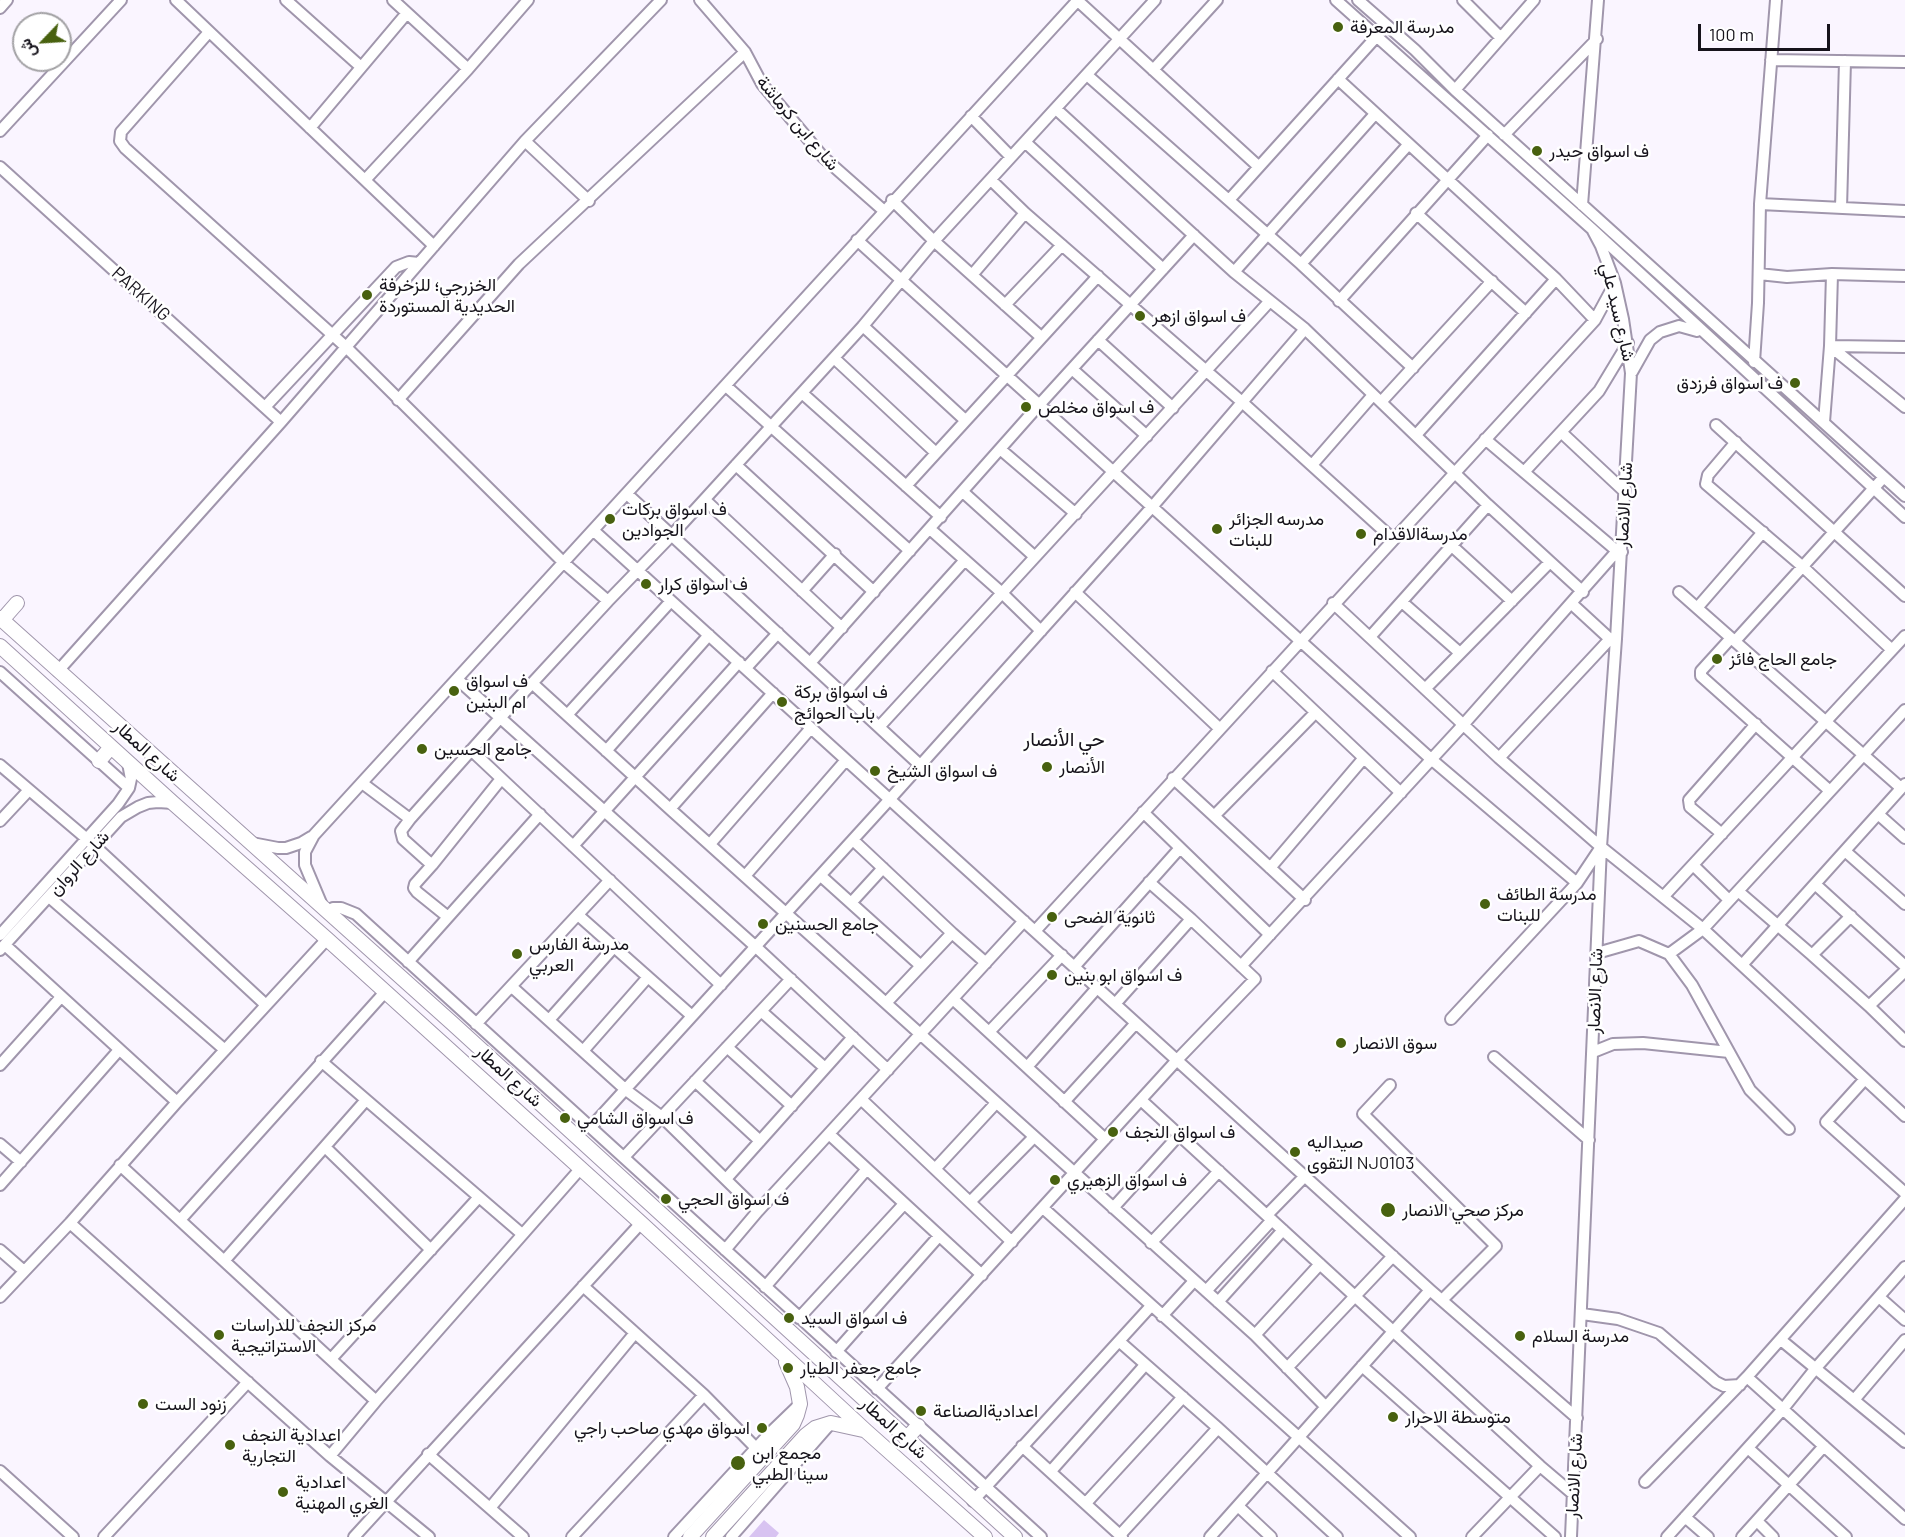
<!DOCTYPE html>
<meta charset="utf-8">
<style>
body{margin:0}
#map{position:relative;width:1905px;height:1537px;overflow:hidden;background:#faf5ff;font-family:Barlow,Vazirmatn,sans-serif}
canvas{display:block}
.north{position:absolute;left:12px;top:12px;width:60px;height:60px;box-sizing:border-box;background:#fff;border:2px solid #a2a1a4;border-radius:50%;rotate:245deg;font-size:16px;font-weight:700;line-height:24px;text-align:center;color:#16131b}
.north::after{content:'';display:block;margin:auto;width:21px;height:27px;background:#48610f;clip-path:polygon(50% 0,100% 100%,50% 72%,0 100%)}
.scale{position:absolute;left:1698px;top:24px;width:132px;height:27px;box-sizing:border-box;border:3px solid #16131b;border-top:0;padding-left:8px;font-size:18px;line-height:21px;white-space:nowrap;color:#16131b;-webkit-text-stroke:4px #fff;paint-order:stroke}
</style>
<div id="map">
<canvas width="1905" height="1537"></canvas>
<div class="north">ش</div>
<div class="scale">100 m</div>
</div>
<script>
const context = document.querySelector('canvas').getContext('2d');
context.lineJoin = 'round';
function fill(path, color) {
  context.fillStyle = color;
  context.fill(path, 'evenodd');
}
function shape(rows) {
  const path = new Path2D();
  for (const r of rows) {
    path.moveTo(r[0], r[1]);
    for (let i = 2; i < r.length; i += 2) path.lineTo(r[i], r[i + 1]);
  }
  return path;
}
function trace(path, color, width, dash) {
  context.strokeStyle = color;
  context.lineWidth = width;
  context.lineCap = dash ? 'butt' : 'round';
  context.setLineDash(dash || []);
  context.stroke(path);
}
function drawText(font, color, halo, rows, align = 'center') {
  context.font = font + ' Barlow,Vazirmatn,sans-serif';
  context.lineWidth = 5;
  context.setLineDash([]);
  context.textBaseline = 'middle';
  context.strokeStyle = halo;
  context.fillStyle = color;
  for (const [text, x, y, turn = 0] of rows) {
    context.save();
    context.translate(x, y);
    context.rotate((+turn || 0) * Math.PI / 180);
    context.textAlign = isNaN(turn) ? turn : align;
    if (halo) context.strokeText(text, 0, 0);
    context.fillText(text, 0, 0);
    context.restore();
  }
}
fill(shape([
 [764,1520,779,1533,776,1537,749,1537]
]), '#d8c3f1');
const minor = shape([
 [176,0,434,246],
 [286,0,361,67],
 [393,0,468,69],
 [700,0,745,52,762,84,823,157,883,210],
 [1077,0,1258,166],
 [1336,0,1592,229,1905,517],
 [1358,0,1415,50,1455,90,1905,496],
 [1463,0,1500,37],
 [0,8,7,0],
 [209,32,121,132,120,141,125,148,346,347,564,563,608,601],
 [1771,60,1905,62],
 [1153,70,1217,0],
 [1087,75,1301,264,1413,368],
 [1338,79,1556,279,1595,320],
 [1455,90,1534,0],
 [1056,109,1234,272,1305,329,1488,505,1583,592],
 [971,116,1011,157],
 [310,128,407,13],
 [0,131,121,0],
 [1504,135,1597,39],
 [525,141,589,201],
 [1025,142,1163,269],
 [0,167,281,422],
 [365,180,468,69,528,0],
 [991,180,1025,213,1242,402,1393,539],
 [892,200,934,241,1041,337],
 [1229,200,1377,36],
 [1760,204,1905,211],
 [1582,205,1598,0],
 [1841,208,1845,61],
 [1416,213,1526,313],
 [857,240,1431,759,1577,883],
 [1301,264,1408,145],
 [1234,272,1375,114],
 [1759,274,1787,277,1832,274,1905,276],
 [972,275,1025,213],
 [1339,301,1488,135],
 [1005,305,1062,245],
 [863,326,965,420],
 [1098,340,1173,408],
 [1905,347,1830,346,1905,407],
 [834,358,936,453],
 [1754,362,1758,303,1760,204,1776,0],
 [1072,369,1147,436],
 [1632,372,1650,340,1660,332,1679,326,1697,331],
 [726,386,910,551],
 [802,393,941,517],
 [398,400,519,264,745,52],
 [1381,402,1492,281],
 [265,407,396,267,409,262,419,263],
 [1824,422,1830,346,1832,274],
 [1716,425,1905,596],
 [1561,432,1624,491],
 [1416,435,1556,279],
 [1485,439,1617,551,1622,552],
 [1736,442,1708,475,1706,484,1803,567,1892,650],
 [1000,449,1076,514],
 [736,465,874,592],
 [1312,465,1373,395],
 [1524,472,1599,391,1628,343],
 [906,486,1098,276],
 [963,492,1035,557],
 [627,494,920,765],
 [705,500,842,628],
 [930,529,1002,593,1041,631],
 [594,531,1430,1290,1577,1418],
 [1452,546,1512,601],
 [802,591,835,554],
 [1075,592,1219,728],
 [1679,592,1901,788],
 [1402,602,1460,653],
 [1333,603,1499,758,1601,847,1703,929,1905,1116],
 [1572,604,1610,639],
 [1697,608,1763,532],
 [1370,637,1488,505],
 [1731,638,1701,671,1701,676,1830,791],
 [1735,641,1884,477],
 [810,663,1039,405,1194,235],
 [746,668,778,633],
 [58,671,281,422,525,141,661,0],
 [1272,671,1401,793],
 [0,672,129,788],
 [457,679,756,947,888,1070],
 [532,683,670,809,1255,1335,1326,1407],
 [1425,689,1550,562],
 [844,694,965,560],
 [568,714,671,601],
 [879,727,1269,302],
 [471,750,721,985],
 [606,751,709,635],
 [1499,758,1610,639,1616,639],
 [0,765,87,839,266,1005],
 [1173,778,1305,900],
 [362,783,410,819],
 [670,809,773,693],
 [1143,812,1270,935],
 [1878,814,1905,838],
 [1214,816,1315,713],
 [0,821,29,790],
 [1722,834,1690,807,1689,800,1756,724],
 [853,840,952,933],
 [252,843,278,848,286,848,301,843,311,837],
 [710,844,811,728],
 [573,846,739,662],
 [1845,851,1905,904],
 [432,865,403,839,401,831,410,819,500,718,608,601,672,535,863,326,934,241,1155,0],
 [1693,865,1729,900],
 [1270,868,1363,759],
 [745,876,846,760],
 [821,876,921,966],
 [1815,884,1905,966],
 [1738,891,1812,955],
 [1664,896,1905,636],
 [49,897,225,1050],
 [321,903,305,865,305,852,314,835,1078,0],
 [851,903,883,868],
 [328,911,333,908,341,908,356,914,1041,1537],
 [578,915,692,1016],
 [1851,916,1812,955,1869,1006,1905,971],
 [448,917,417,892,414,888,415,884,432,865,501,779],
 [1035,931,1595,320,1615,283],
 [0,935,118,804,129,788,131,779,128,763],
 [5,945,177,1102],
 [0,950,121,817,138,807,148,803,158,802,173,803],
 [1597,953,1639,941,1669,954,1692,985,1729,1052],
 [1669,954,1703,929,1905,710],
 [408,962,540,814],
 [1742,965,1905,784],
 [1241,966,1463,725,1617,551],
 [1074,967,1180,848],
 [512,987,626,1090,662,1117,758,1211],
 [953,999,1105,1139],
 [886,1003,952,933,986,963],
 [1115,1004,1191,919,1149,882],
 [1869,1006,1905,1041],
 [761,1011,825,1068],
 [1451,1019,1577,883,1601,847],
 [549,1020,614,947],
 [476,1024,610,880],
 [989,1032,1062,955],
 [727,1047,792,1106],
 [583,1051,648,977],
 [1593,1052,1613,1044,1643,1043,1729,1052,1750,1090,1789,1129],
 [1494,1057,1589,1140],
 [321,1061,522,1234],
 [0,1065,61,997],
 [1027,1067,1097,988],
 [1865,1079,1826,1122,1905,1193],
 [695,1081,760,1141],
 [1390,1085,1363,1114,1496,1246,1442,1300],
 [861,1099,1012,1242],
 [1141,1100,1540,1466,1573,1494],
 [1064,1102,1136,1023],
 [591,1127,890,799,1152,507,1305,329],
 [829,1134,982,1275],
 [0,1144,21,1162],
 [325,1147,431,1250],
 [624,1157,791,979],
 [120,1165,376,1401],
 [935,1169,996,1103],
 [726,1179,853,1037],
 [0,1185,119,1050],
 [970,1202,1034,1137],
 [1043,1208,1410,1537],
 [1113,1208,1179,1135],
 [1267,1215,1305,1176],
 [180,1220,385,992],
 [70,1223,330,1456,429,1537],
 [1151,1243,1219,1171],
 [0,1250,24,1271],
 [725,1250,758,1211,1024,921],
 [224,1261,366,1100],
 [583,1286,704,1395,756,1448],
 [765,1287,867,1169],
 [1206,1291,1272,1220],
 [0,1297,70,1223,177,1102,327,939],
 [1879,1297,1905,1320],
 [1218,1302,1283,1230],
 [1582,1314,1618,1319,1659,1333,1716,1382,1724,1386,1740,1385],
 [1162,1316,1194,1281],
 [799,1318,904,1204],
 [1255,1335,1320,1264],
 [1781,1340,1905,1442],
 [1120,1342,1218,1428,1337,1537],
 [836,1352,939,1236],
 [331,1359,479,1197],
 [1362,1366,1555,1537],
 [1287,1368,1393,1256],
 [1747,1377,1905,1519],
 [877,1389,1177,1060,1255,979,1191,919],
 [1854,1400,1905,1340],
 [1022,1446,1122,1537],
 [1748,1448,1846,1537],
 [428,1454,523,1537],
 [330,1456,376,1401,581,1168],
 [0,1471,73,1537],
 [1051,1471,1145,1365],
 [1645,1482,1747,1377,1905,1199],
 [973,1501,1151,1306],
 [1086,1503,1183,1397],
 [1238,1506,1271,1537],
 [490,1508,635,1333],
 [1685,1517,1708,1537],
 [1757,1521,1773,1537],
 [1120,1535,1218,1428],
 [104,1537,248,1382],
 [354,1537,641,1223],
 [572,1537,704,1395],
 [674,1537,771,1432,800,1404],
 [731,1537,831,1423],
 [1210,1537,1430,1290],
 [1472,1537,1540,1466],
 [1571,1537,1601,847,1616,639,1631,373,1623,319,1615,283,1601,246,1592,229],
 [1667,1537,1783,1409,1815,1369,1905,1267],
 [1742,1537,1824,1446]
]);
const major = shape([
 [0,618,452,1023,1015,1537],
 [2,620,17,603],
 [0,646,173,803,327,939,641,1223,866,1431,985,1537],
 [99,761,111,747],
 [906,1439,918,1426],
 [690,1537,793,1424,797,1415,800,1404,797,1387,786,1362],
 [713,1537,806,1435,815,1428,831,1423,863,1430]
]);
trace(minor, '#a096ac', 14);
trace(major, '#a096ac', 16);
trace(minor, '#fff', 10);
trace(major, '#fff', 14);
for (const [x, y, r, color] of [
 [1338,27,6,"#48610f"],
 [1537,151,6,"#48610f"],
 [367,295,6,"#48610f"],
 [1140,316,6,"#48610f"],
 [1795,383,6,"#48610f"],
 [1026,407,6,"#48610f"],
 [610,519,6,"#48610f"],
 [1217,529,6,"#48610f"],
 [1361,534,6,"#48610f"],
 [646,584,6,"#48610f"],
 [1717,659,6,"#48610f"],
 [454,691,6,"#48610f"],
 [782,702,6,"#48610f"],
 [422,749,6,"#48610f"],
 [1047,767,6,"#48610f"],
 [875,771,6,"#48610f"],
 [1485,904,6,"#48610f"],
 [1052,917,6,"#48610f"],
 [763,924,6,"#48610f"],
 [517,954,6,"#48610f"],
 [1052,975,6,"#48610f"],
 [1341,1043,6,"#48610f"],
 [565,1118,6,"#48610f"],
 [1113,1132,6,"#48610f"],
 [1295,1152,6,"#48610f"],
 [1055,1180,6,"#48610f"],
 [666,1199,6,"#48610f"],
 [1388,1210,8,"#48610f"],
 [789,1318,6,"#48610f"],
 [219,1335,6,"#48610f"],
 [1520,1336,6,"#48610f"],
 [788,1368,6,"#48610f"],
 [143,1404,6,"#48610f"],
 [921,1411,6,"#48610f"],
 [1393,1417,6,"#48610f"],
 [762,1428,6,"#48610f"],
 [230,1445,6,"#48610f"],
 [738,1463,8,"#48610f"],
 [283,1492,6,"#48610f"]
]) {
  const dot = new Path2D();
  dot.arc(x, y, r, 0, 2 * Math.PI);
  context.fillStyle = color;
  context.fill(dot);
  trace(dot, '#fff', 2);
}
drawText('18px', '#16131b', '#fff', [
 ["مدرسة المعرفة",1350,27],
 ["ف اسواق حيدر",1549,151],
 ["الخزرجي؛ للزخرفة",379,285],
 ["الحديدية المستوردة",379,306],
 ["ف اسواق ازهر",1152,316],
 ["ف اسواق فرزدق",1783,383,"right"],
 ["ف اسواق مخلص",1038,407],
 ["ف اسواق بركات",622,509],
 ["الجوادين",622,530],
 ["مدرسه الجزائر",1229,519],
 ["للبنات",1229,540],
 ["مدرسةالاقدام",1373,534],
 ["ف اسواق كرار",658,584],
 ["جامع الحاج فائز",1729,659],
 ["ف اسواق",466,681],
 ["ام البنين",466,702],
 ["ف اسواق بركة",794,692],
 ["باب الحوائج",794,713],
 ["جامع الحسين",434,749],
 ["الأنصار",1059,767],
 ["ف اسواق الشيخ",887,771],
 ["مدرسة الطائف",1497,894],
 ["للبنات",1497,915],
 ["ثانوية الضحى",1064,917],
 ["جامع الحسنين",775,924],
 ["مدرسة الفارس",529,944],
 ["العربي",529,965],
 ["ف اسواق ابو بنين",1064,975],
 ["سوق الانصار",1353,1043],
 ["ف اسواق الشامي",577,1118],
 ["ف اسواق النجف",1125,1132],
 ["صيداليه",1307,1142],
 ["التقوى NJ0103",1307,1163],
 ["ف اسواق الزهيري",1067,1180],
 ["ف اسواق الحجي",678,1199],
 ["مركز صحي الانصار",1402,1210],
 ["ف اسواق السيد",801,1318],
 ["مركز النجف للدراسات",231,1325],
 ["الاستراتيجية",231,1346],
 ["مدرسة السلام",1532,1336],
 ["جامع جعفر الطيار",800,1368],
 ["زنود الست",155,1404],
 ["اعداديةالصناعة",933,1411],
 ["متوسطة الاحرار",1405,1417],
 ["اسواق مهدي صاحب راجي",750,1428,"right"],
 ["اعدادية النجف",242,1435],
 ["التجارية",242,1456],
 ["مجمع ابن",752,1453],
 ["سينا الطبي",752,1474],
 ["اعدادية",295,1482],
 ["الغري المهنية",295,1503]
], 'left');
drawText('18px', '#16131b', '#fff', [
 ["شارع ابن كرماشة",798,123,50],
 ["PARKING",141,294,42],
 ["شارع سيد علي",1618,312,77],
 ["شارع الانصار",1624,505,-87],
 ["شارع المطار",147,751,42],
 ["شارع الروان",79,863,-48],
 ["شارع الانصار",1595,991,-88],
 ["شارع المطار",509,1076,42],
 ["شارع المطار",894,1428,42],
 ["شارع الانصار",1574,1476,-87]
]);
drawText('20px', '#16131b', '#fff', [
 ["حي الأنصار",1064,739]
]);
</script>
